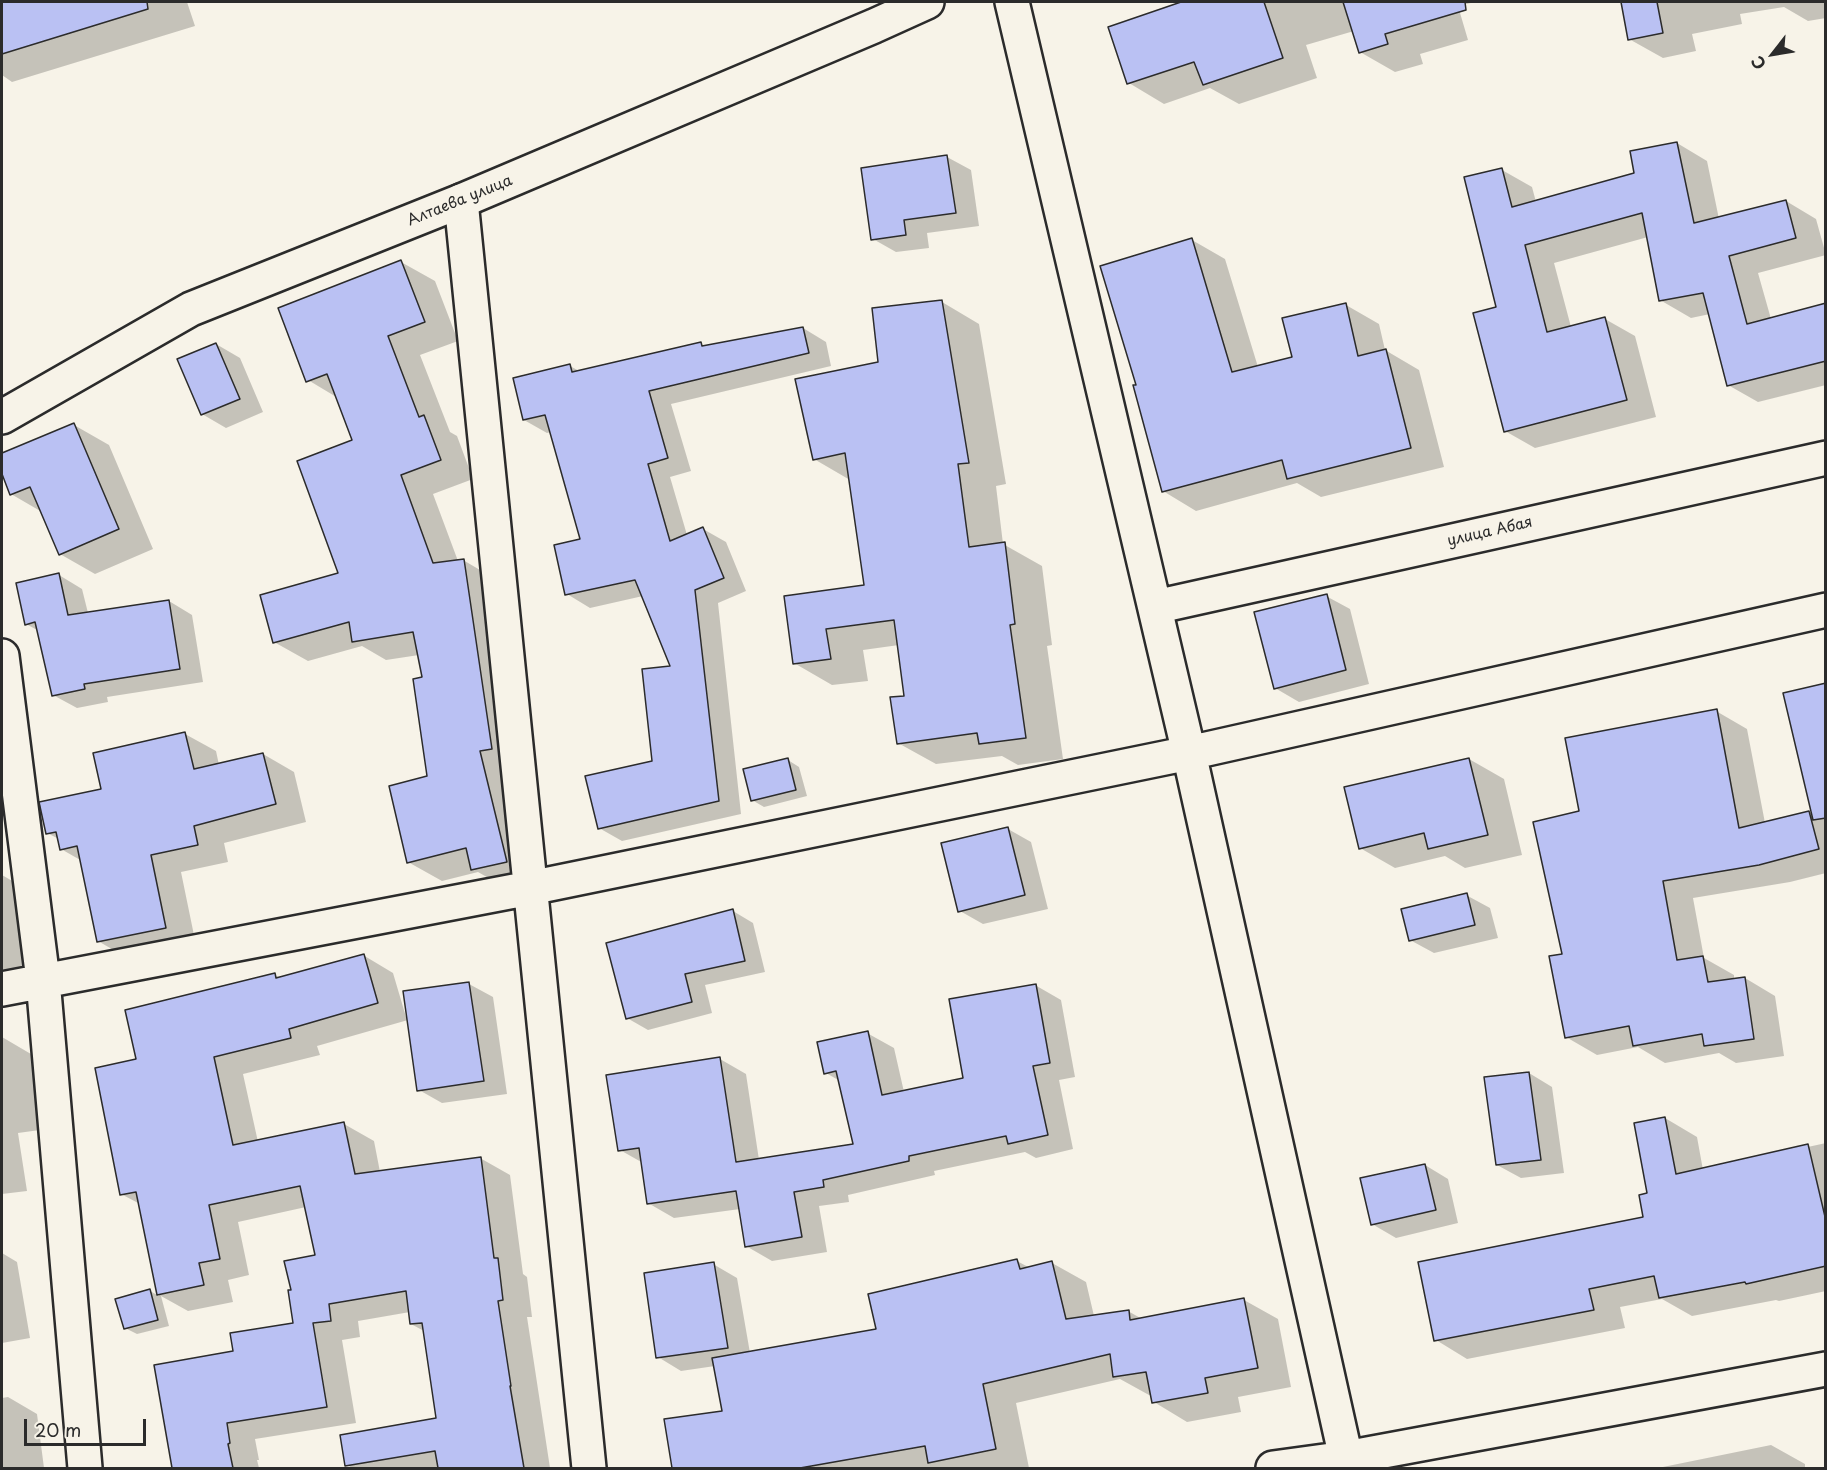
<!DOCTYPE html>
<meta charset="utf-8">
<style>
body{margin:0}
#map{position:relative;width:1827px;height:1470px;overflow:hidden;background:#f7f3e8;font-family:"Playpen Sans",sans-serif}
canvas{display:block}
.frame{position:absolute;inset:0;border:3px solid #2b2b2b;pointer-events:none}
.north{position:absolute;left:1743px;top:24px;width:60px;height:60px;-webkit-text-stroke:4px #f7f3e8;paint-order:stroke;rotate:239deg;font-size:16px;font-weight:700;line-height:24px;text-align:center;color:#2b2b2b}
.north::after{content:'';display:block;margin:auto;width:21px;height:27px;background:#2b2b2b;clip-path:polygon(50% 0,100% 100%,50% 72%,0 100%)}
.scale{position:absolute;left:24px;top:1419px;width:122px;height:27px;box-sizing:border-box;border:3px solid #2b2b2b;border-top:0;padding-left:8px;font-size:18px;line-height:21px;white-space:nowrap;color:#2b2b2b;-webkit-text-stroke:4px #f7f3e8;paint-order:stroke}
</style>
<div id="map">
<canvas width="1827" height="1470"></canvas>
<div class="frame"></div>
<div class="north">С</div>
<div class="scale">20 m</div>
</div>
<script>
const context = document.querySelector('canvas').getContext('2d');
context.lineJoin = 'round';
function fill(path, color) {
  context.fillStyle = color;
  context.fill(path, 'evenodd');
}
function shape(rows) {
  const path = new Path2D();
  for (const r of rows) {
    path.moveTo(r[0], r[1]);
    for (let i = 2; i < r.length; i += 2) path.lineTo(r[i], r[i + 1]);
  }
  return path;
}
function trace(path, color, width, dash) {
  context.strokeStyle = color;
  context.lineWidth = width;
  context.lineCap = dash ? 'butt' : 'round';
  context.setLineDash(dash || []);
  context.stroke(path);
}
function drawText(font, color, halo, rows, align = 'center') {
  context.font = font + ' "Playpen Sans",sans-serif';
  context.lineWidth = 4.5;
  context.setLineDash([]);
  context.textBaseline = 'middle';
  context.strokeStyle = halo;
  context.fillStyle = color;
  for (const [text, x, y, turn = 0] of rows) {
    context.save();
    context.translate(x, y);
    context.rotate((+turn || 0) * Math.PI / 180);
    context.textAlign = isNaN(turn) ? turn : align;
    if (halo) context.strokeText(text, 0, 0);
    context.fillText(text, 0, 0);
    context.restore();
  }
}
fill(shape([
 [2,2,187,2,195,26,12,82,2,75],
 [1186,2,1475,2,1458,6,1468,40,1420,54,1423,64,1395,72,1360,52,1354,31,1306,45,1317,78,1239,104,1210,88,1164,104,1129,83,1109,27],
 [1622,2,1826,2,1826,18,1808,21,1784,7,1740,14,1742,24,1692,34,1696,51,1663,58,1629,39],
 [1677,143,1707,161,1719,219,1786,201,1816,219,1826,255,1758,273,1771,319,1826,305,1826,385,1758,402,1728,385,1710,314,1691,318,1660,300,1648,237,1554,263,1571,327,1605,319,1635,336,1656,417,1535,448,1505,431,1498,308,1502,170,1532,187,1536,202,1636,174],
 [947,157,971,170,979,226,927,233,929,248,896,252,873,239],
 [1192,240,1225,259,1258,367,1293,358,1346,305,1379,324,1385,350,1419,370,1444,467,1321,497,1297,483,1196,511,1163,491,1138,386],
 [401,262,435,281,458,341,420,355,450,432,457,436,473,479,433,494,458,561,463,560,497,580,540,880,506,888,478,872,442,881,408,862,429,777,424,678,419,655,386,660,362,646,308,661,274,642,340,574,354,441,338,398,308,380],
 [942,302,979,324,1006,484,996,486,1003,544,1042,566,1052,645,1047,646,1063,759,1018,765,1002,756,936,764,898,743,905,697,899,645,863,650,868,681,832,685,794,663,866,586,850,480,814,459,880,363],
 [803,328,826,342,831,366,671,404,691,471,670,477,687,535,703,529,726,542,746,591,718,603,741,814,622,841,599,828,653,762,672,667,643,596,590,608,567,594,582,540,551,432,547,433,524,420,570,366,581,372,701,344,705,347],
 [216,344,240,358,263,412,226,428,202,414],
 [74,425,109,445,153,549,95,574,60,554,42,512,11,494,2,470,2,455],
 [59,575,82,589,88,613,169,601,192,615,203,682,107,697,108,702,77,708,53,695,39,631,26,624],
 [1326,596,1350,609,1369,684,1299,702,1275,688],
 [1826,684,1826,873,1790,882,1693,898,1704,958,1734,975,1734,980,1745,978,1775,996,1784,1056,1736,1063,1719,1053,1665,1063,1638,1047,1597,1055,1566,1037,1564,955,1581,812,1716,711,1747,729,1765,823,1808,812,1813,815],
 [185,734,216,751,219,765,263,754,294,772,306,822,224,843,228,862,181,872,196,945,129,959,98,941,82,861,61,849,59,839,47,833,103,790],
 [1469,759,1504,779,1522,855,1465,868,1445,856,1395,868,1360,848],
 [788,760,799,767,807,796,764,807,752,800],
 [1008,829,1031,842,1048,909,983,924,960,911],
 [2,875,14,882,32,990,2,995],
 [1466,895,1490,908,1498,938,1434,953,1410,940],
 [733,911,753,923,765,972,705,985,712,1013,648,1030,627,1018],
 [363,955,393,973,406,1017,469,984,493,997,507,1094,442,1103,419,1090,408,1020,317,1046,320,1055,243,1074,258,1142,344,1124,374,1141,380,1172,480,1158,510,1175,523,1274,527,1277,532,1317,527,1317,550,1468,352,1468,347,1465,438,1419,424,1331,411,1324,410,1312,358,1321,360,1337,342,1340,356,1423,255,1439,259,1460,257,1460,259,1468,174,1468,156,1366,234,1353,295,1325,293,1291,316,1256,306,1207,238,1222,249,1275,228,1280,233,1302,188,1311,161,1296,169,1326,137,1334,125,1328,150,1291,159,1296,140,1204,121,1194,138,1060,274,975,281,978],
 [1035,985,1061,1000,1075,1077,1059,1080,1073,1149,1036,1158,1025,1152,934,1171,935,1175,848,1195,849,1202,819,1206,827,1252,772,1261,746,1246,740,1209,674,1218,648,1203,643,1163,620,1150,720,1059,746,1074,759,1160,855,1145,840,1081,826,1073,867,1033,894,1048,904,1092,965,1079],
 [2,1037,36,1057,47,1129,18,1133,27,1191,2,1194],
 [1529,1073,1552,1087,1564,1173,1521,1178,1497,1165],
 [1665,1118,1697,1137,1703,1170,1826,1143,1826,1291,1779,1301,1776,1300,1692,1316,1662,1299,1620,1307,1625,1328,1467,1359,1436,1340,1645,1218,1648,1195],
 [1425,1165,1448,1179,1458,1223,1396,1238,1372,1224],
 [2,1253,17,1262,30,1338,2,1343],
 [1017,1261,1030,1268,1052,1263,1086,1282,1094,1316,1128,1311,1142,1319,1244,1300,1278,1319,1291,1387,1238,1397,1241,1412,1187,1422,1154,1402,1152,1395,1149,1395,1120,1379,1016,1403,1029,1468,673,1468,666,1420,724,1412,715,1366,681,1371,658,1357,713,1264,737,1278,750,1353,878,1330],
 [8,1397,37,1414,44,1468,2,1468,2,1398],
 [1771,1445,1805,1464,1805,1468,1658,1468]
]), '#0003');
const building = shape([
 [2,2,147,2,148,9,2,54,2,2],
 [1181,2,1264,2,1283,58,1203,85,1194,62,1127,84,1108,27,1181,2],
 [1343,2,1465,2,1466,10,1385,34,1388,44,1359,53,1343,2],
 [1621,2,1657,2,1663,33,1628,40,1621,2],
 [1677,142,1694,223,1786,200,1796,238,1729,256,1747,324,1826,303,1826,361,1727,386,1703,293,1659,301,1642,213,1525,245,1547,332,1605,317,1627,400,1504,432,1473,313,1496,307,1464,177,1502,168,1512,207,1634,173,1630,151,1677,142],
 [947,155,956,213,904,220,906,235,871,240,861,168,947,155],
 [1192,238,1232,372,1292,357,1282,318,1346,303,1358,356,1386,349,1411,448,1287,479,1282,460,1162,492,1133,385,1136,385,1100,266,1192,238],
 [401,260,425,322,388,336,419,417,424,415,441,460,401,475,433,563,464,559,492,749,480,751,507,862,471,870,466,848,407,863,389,786,427,776,413,679,422,677,413,632,352,642,349,622,273,643,260,595,338,573,297,461,352,440,327,374,306,382,278,308,401,260],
 [942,300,969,463,958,464,969,547,1005,542,1015,624,1010,625,1026,738,979,744,977,733,897,744,890,697,904,696,894,620,826,629,831,659,793,664,784,596,864,585,845,453,813,460,795,379,878,362,872,308,942,300],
 [803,327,809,353,649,391,668,458,648,464,670,541,703,527,724,578,695,590,719,801,598,829,585,776,652,761,642,669,670,666,635,580,565,595,554,545,580,539,545,415,523,420,513,378,570,364,572,372,701,342,702,346,803,327],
 [216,343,240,399,201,415,177,359,216,343],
 [74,423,119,529,59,555,30,487,10,495,2,474,2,453,74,423],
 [59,573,68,615,169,600,180,669,84,684,85,689,52,696,35,622,25,625,16,583,59,573],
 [1327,594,1346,670,1274,689,1254,612,1327,594],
 [1826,683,1826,818,1813,820,1783,693,1826,683],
 [1717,709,1739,828,1809,811,1819,849,1759,865,1663,881,1677,960,1703,956,1708,982,1745,977,1754,1039,1704,1046,1702,1034,1633,1046,1629,1026,1565,1038,1549,956,1562,954,1533,822,1579,811,1565,738,1717,709],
 [185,732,194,769,263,753,276,804,194,826,198,845,151,855,166,928,97,942,77,846,60,850,56,832,46,834,39,802,101,789,93,753,185,732],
 [788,758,796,790,751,801,743,769,788,758],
 [1469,758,1488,835,1428,849,1424,833,1359,849,1344,787,1469,758],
 [1008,827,1025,895,958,912,941,843,1008,827],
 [1467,893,1475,925,1409,941,1401,909,1467,893],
 [733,909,745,961,685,974,692,1002,626,1019,606,943,733,909],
 [364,954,378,1003,289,1029,291,1038,214,1057,233,1145,344,1122,355,1174,481,1157,494,1258,498,1258,503,1300,498,1301,511,1386,510,1386,524,1468,438,1468,435,1451,345,1466,340,1435,436,1418,422,1323,410,1324,406,1291,329,1304,331,1321,313,1323,327,1407,227,1423,230,1443,228,1444,233,1468,172,1468,154,1365,233,1351,230,1333,293,1323,288,1290,291,1290,284,1261,315,1255,300,1186,209,1205,220,1259,199,1263,204,1285,157,1295,136,1192,120,1195,95,1068,136,1059,125,1010,275,973,276,978,364,954],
 [469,982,484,1081,417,1091,403,991,469,982],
 [1036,984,1050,1063,1033,1066,1048,1135,1008,1144,1006,1136,909,1156,909,1161,823,1180,824,1187,794,1192,802,1237,745,1247,736,1191,647,1204,639,1148,618,1151,606,1075,720,1057,736,1162,853,1144,836,1071,824,1074,817,1042,868,1031,882,1095,963,1078,949,999,1036,984],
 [1529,1072,1541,1160,1496,1165,1484,1077,1529,1072],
 [1665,1117,1676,1174,1808,1144,1826,1221,1826,1266,1746,1284,1745,1282,1659,1298,1654,1276,1589,1289,1594,1310,1434,1341,1418,1262,1643,1217,1639,1195,1647,1193,1634,1123,1665,1117],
 [1425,1164,1436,1210,1371,1225,1360,1178,1425,1164],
 [1017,1259,1020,1269,1052,1261,1066,1319,1129,1310,1130,1320,1244,1298,1258,1368,1205,1378,1208,1393,1152,1403,1146,1372,1113,1377,1110,1354,983,1384,996,1449,928,1463,925,1446,800,1468,672,1468,664,1419,722,1411,712,1358,876,1329,868,1294,1017,1259],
 [714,1262,728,1348,656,1358,644,1273,714,1262],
 [150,1289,158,1320,124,1329,115,1299,150,1289]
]);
fill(building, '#bac1f3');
trace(building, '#2b2b2b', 1.5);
const minor = shape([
 [1012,2,1189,753,1346,1458],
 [461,201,589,1468],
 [1155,607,1826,458],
 [2,656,43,980,85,1468],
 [2,989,530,888,1189,753,1826,610],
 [1273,1468,1346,1458,1826,1369]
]);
const major = shape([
 [2,417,191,309,461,201,874,26,927,2]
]);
trace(minor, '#2b2b2b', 38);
trace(major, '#2b2b2b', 38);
trace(minor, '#f7f3e8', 33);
trace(major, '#f7f3e8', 33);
drawText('15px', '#2b2b2b', '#f7f3e8', [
 ["Алтаева улица",460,201,-22],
 ["улица Абая",1490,532,-13]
]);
</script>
